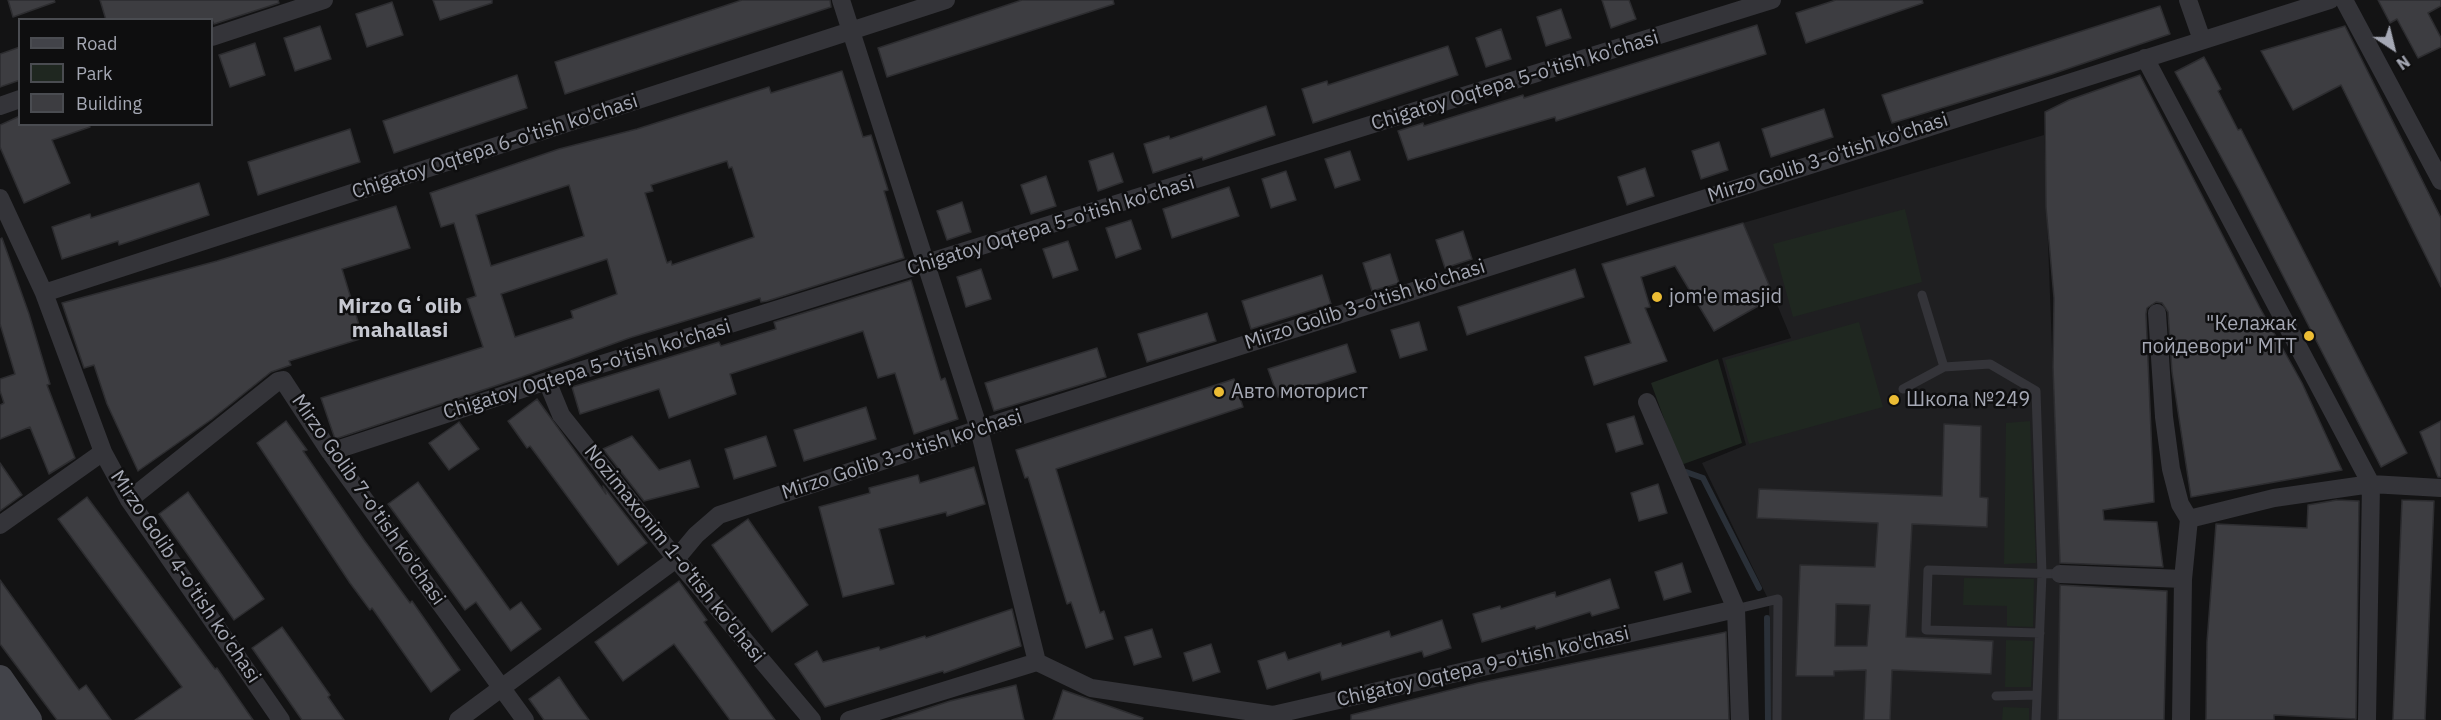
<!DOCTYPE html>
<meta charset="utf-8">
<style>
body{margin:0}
#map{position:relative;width:2441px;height:720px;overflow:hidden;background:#131314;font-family:"IBM Plex Sans",sans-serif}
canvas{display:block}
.legend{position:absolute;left:18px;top:18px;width:195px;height:108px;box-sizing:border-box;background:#0e0e0f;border:2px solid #4a4c51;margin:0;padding:8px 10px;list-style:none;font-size:18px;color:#a5a8b4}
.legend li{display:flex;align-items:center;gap:12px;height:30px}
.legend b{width:30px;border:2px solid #4a4c51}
.north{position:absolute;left:2363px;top:18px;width:60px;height:60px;-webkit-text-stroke:4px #0e0e0f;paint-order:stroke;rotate:145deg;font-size:16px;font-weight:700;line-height:24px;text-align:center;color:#a5a8b4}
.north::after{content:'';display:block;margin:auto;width:21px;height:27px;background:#a5a8b4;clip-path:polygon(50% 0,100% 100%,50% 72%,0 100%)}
</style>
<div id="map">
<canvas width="2441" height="720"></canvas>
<ul class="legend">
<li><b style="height:8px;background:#424349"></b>Road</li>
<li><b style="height:16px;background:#1f2720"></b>Park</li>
<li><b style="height:16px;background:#3d3d41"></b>Building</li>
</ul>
<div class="north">N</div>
</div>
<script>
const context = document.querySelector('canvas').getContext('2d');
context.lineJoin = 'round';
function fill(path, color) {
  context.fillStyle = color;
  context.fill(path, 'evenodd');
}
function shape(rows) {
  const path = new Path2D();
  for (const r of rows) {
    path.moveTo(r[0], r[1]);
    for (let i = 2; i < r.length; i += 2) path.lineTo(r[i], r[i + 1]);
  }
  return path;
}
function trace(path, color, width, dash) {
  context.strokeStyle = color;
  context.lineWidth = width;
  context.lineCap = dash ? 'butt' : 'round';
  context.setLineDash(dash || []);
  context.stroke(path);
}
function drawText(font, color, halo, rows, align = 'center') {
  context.font = font + ' "IBM Plex Sans",sans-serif';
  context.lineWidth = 5;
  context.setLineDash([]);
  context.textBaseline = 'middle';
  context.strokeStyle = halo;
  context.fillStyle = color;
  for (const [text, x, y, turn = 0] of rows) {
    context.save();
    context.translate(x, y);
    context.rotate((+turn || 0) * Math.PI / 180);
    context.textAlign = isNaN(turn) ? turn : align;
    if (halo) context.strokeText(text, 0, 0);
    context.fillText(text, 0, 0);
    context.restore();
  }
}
fill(shape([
 [2044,135,2060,562,2058,720,1770,720,1769,601,1702,463,1746,445,1722,358,1791,338,1743,223]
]), '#1f1f21');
fill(shape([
 [1905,209,1922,282,1793,317,1773,244],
 [1859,322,1883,407,1749,444,1725,360],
 [1718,359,1742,443,1681,465,1651,383],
 [2030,421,2036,563,2004,564,2006,423],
 [1964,578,2034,579,2033,627,2007,626,2007,606,1963,605],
 [2006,640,2033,641,2031,687,2005,687],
 [2003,707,2029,708,2029,720,2002,720]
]), '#1f2720');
trace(shape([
 [1686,472,1703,478,1759,588],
 [1767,618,1768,720]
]), '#2a3038', 6);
const building = shape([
 [8,0,54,0,55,2,13,17,8,0],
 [100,0,278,0,279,3,214,24,212,20,106,20,100,0],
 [433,0,492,0,492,3,440,20,433,0],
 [742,0,830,0,831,7,565,94,555,62,742,0],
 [1022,0,1113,0,1114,4,887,77,878,48,1022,0],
 [1602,0,1629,0,1636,19,1611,28,1602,0],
 [1836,0,1922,0,1923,3,1806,43,1796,13,1836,0],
 [2378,0,2441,0,2441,6,2428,13,2441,38,2441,47,2418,58,2397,19,2390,23,2378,0],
 [392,2,403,35,367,47,356,14,392,2],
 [2160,6,2170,34,2052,74,1892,123,1882,95,2160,6],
 [1561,9,1571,38,1546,46,1537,17,1561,9],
 [1757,25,1766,54,1556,121,1555,117,1408,160,1398,131,1423,123,1424,126,1523,95,1524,98,1757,25],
 [320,26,331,59,295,71,284,38,320,26],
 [2345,26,2441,218,2441,287,2341,85,2293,110,2261,51,2345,26],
 [1501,29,1511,59,1486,67,1476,38,1501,29],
 [255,43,265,75,230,87,219,55,255,43],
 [1448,46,1458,75,1313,123,1302,89,1327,81,1328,85,1448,46],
 [20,47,20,80,0,87,0,54,20,47],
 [2204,57,2221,89,2218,91,2238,130,2241,129,2407,453,2381,467,2239,190,2175,72,2204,57],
 [842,71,863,137,871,135,888,190,884,191,904,258,767,301,761,302,760,298,629,338,522,377,335,439,321,398,483,347,467,299,476,296,454,223,441,227,430,193,559,149,637,129,769,87,771,93,842,71],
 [727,161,729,168,732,167,754,237,672,265,671,261,667,263,645,193,653,191,651,185,727,161],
 [569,185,584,236,491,266,476,215,569,185],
 [607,259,617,294,571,311,573,318,515,337,501,294,607,259],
 [517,75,527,108,394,153,383,121,517,75],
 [2140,75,2260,308,2302,383,2342,470,2191,497,2172,372,2168,312,2162,303,2156,302,2147,308,2146,314,2154,502,2103,510,2104,520,2157,522,2163,567,2060,563,2053,367,2054,298,2046,207,2045,112,2069,100,2140,75],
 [1266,106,1275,135,1203,160,1202,157,1153,173,1144,144,1169,136,1170,139,1266,106],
 [1824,109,1833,137,1771,157,1762,129,1824,109],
 [20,116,20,124,89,124,90,127,52,140,70,183,24,203,0,147,0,125,20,116],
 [350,129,360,162,258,195,248,162,350,129],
 [1719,142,1728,170,1701,179,1692,151,1719,142],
 [1350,151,1360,180,1335,188,1325,159,1350,151],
 [1113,153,1123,182,1098,191,1089,161,1113,153],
 [1645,168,1654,196,1627,205,1618,177,1645,168],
 [1286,171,1296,200,1271,208,1262,179,1286,171],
 [1046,176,1056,206,1031,214,1021,185,1046,176],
 [199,183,209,215,119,245,118,241,62,259,52,227,90,214,91,218,199,183],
 [1229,187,1239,216,1172,238,1163,209,1229,187],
 [962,202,971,232,947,240,937,211,962,202],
 [396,206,410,248,342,269,363,338,289,361,291,365,271,372,212,419,138,471,107,404,94,365,84,368,62,303,217,261,396,206],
 [1131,220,1141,249,1116,258,1106,228,1131,220],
 [1743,223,1774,297,1714,331,1675,266,1641,277,1650,307,1645,308,1667,361,1594,385,1585,357,1631,343,1602,264,1743,223],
 [1463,231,1472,259,1445,268,1436,240,1463,231],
 [2,238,29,314,50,384,47,385,75,458,49,474,30,427,0,439,0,405,4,403,0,391,0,379,15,374,0,324,0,239,2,238],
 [1068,241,1078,270,1053,278,1043,249,1068,241],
 [1390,254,1399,283,1372,291,1363,263,1390,254],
 [981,269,991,299,966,307,957,277,981,269],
 [1575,269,1584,297,1467,335,1458,307,1575,269],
 [1322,275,1331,304,1251,329,1242,301,1322,275],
 [911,280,941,380,945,378,958,419,914,434,895,373,878,378,863,331,730,374,736,394,669,418,659,389,580,414,572,387,719,342,721,346,776,329,774,322,911,280],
 [1207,313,1216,341,1147,362,1138,334,1207,313],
 [1419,322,1427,350,1400,358,1391,330,1419,322],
 [1347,344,1356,372,1278,397,1268,369,1347,344],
 [1097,348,1106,377,994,411,985,383,1097,348],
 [1234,379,1243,407,1056,469,1100,613,1104,611,1113,639,1086,648,1071,602,1067,604,1028,477,1025,478,1016,450,1234,379],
 [537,399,606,494,603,486,647,543,618,565,530,446,527,448,508,421,537,399],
 [866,407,876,439,804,461,794,430,866,407],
 [1634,416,1643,444,1616,452,1607,424,1634,416],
 [286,421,307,450,303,451,364,540,410,603,412,601,460,670,431,692,372,608,370,610,350,583,257,443,286,421],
 [2441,421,2441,477,2438,477,2420,432,2441,421],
 [459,422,479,449,449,470,429,443,459,422],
 [1944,424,1981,426,1980,497,1988,498,1987,527,1912,524,1906,637,1993,641,1991,674,1892,670,1890,720,1864,720,1866,670,1834,671,1834,676,1796,676,1800,565,1875,567,1878,523,1757,518,1759,489,1942,496,1944,424],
 [1836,604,1870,605,1867,646,1835,646,1836,604],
 [632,436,659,470,690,460,699,487,644,501,603,449,632,436],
 [766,436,776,466,734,479,725,449,766,436],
 [0,463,22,495,0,511,0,463],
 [974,467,985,504,947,516,946,512,879,529,894,584,843,597,819,507,870,493,869,488,918,475,920,483,974,467],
 [418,482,510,610,521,602,541,629,511,651,476,602,465,610,388,504,418,482],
 [1658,484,1667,513,1639,521,1631,493,1658,484],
 [188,492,264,599,234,620,159,514,188,492],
 [87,497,215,669,217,668,253,720,135,720,182,687,58,519,87,497],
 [2337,500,2359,501,2356,719,2274,715,2274,720,2206,720,2207,642,2216,524,2307,528,2308,505,2337,500],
 [2402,500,2434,501,2425,720,2393,720,2402,500],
 [748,519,808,605,772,632,712,545,748,519],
 [1682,563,1691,592,1664,600,1655,572,1682,563],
 [1610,579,1619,608,1592,616,1590,612,1536,629,1535,626,1482,642,1473,614,1500,606,1501,609,1555,592,1556,597,1610,579],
 [0,580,79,690,86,685,111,720,57,720,0,644,0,580],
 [679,581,707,620,704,622,775,720,730,720,674,644,623,681,595,642,679,581],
 [2060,585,2167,591,2164,720,2058,720,2060,585],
 [1012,609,1021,646,944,673,943,671,825,707,795,664,817,651,823,662,879,647,880,650,925,636,926,638,1012,609],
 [1442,620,1451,648,1424,657,1422,651,1322,680,1320,672,1267,689,1258,661,1285,652,1288,660,1341,643,1342,646,1389,631,1391,637,1442,620],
 [282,627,330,695,328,697,344,720,302,720,252,648,282,627],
 [1152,629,1161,657,1134,665,1125,637,1152,629],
 [1726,632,1729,720,1351,720,1351,715,1478,683,1726,632],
 [1211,644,1220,672,1193,681,1184,653,1211,644],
 [559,677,578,705,589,720,544,720,529,699,559,677],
 [1016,685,1024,720,892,720,950,701,1016,685],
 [1063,690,1143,718,1142,720,1053,720,1063,690]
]);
fill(building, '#3d3d41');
trace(building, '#2d2d30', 1.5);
trace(shape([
 [1922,295,1944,367,1990,364,2036,391,2042,574,2036,720],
 [1903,389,1944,367],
 [1736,609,1778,599,1777,720],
 [2040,633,1926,630,1928,570,2060,574],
 [1996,696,2037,695]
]), '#343439', 9);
trace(shape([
 [841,0,979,429,1037,662],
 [2188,0,2202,40],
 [2344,0,2441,181],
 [212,37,324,0],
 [2145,58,2371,484,2367,720],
 [0,106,20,99],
 [0,198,44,293,103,452,129,500,281,720],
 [44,293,946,0],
 [2157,313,2164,417,2171,469,2180,504,2189,519],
 [547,381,561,415,676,559,812,720],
 [1647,402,1736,609,1740,720],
 [330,452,547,381,1772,0],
 [129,500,278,381,283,380,330,452,525,720],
 [2189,519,2274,498,2371,484,2441,488],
 [0,525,103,452],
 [2060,574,2183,579],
 [458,720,676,559,696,535,719,515,979,429,2330,0],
 [849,720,1037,662,1091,688,1273,715,1736,609],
 [2181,720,2183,579,2189,519]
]), '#343439', 18);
trace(shape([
 [0,678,29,720],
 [0,714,5,720]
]), '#424349', 26);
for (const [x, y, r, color] of [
 [1657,297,6,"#ecbc34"],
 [2309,336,6,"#ecbc34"],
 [1219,392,6,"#ecbc34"],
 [1894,400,6,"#ecbc34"]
]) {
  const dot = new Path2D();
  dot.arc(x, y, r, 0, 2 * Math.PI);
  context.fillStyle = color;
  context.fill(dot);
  trace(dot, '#0e0e0f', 2);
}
drawText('20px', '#a5a8b4', '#0e0e0f', [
 ["Chigatoy Oqtepa 5-o'tish ko'chasi",1515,81,-17],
 ["Chigatoy Oqtepa 6-o'tish ko'chasi",495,147,-18],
 ["Mirzo Golib 3-o'tish ko'chasi",1828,158,-18],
 ["Chigatoy Oqtepa 5-o'tish ko'chasi",1051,226,-17],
 ["Mirzo Golib 3-o'tish ko'chasi",1365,305,-18],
 ["Chigatoy Oqtepa 5-o'tish ko'chasi",587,370,-17],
 ["Mirzo Golib 3-o'tish ko'chasi",902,455,-18],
 ["Mirzo Golib 7-o'tish ko'chasi",368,500,55],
 ["Nozimaxonim 1-o'tish ko'chasi",674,554,51],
 ["Mirzo Golib 4-o'tish ko'chasi",185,577,56],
 ["Chigatoy Oqtepa 9-o'tish ko'chasi",1483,667,-13]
]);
drawText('20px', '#a5a8b4', '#0e0e0f', [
 ["jom'e masjid",1669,297],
 ["\"Келажак",2297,324,"right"],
 ["пойдевори\" МТТ",2297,347,"right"],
 ["Авто моторист",1231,392],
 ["Школа №249",1906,400]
], 'left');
drawText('bold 21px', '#c6c8d1', '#0e0e0f', [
 ["Mirzo Gʻolib",400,307],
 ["mahallasi",400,331]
]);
</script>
